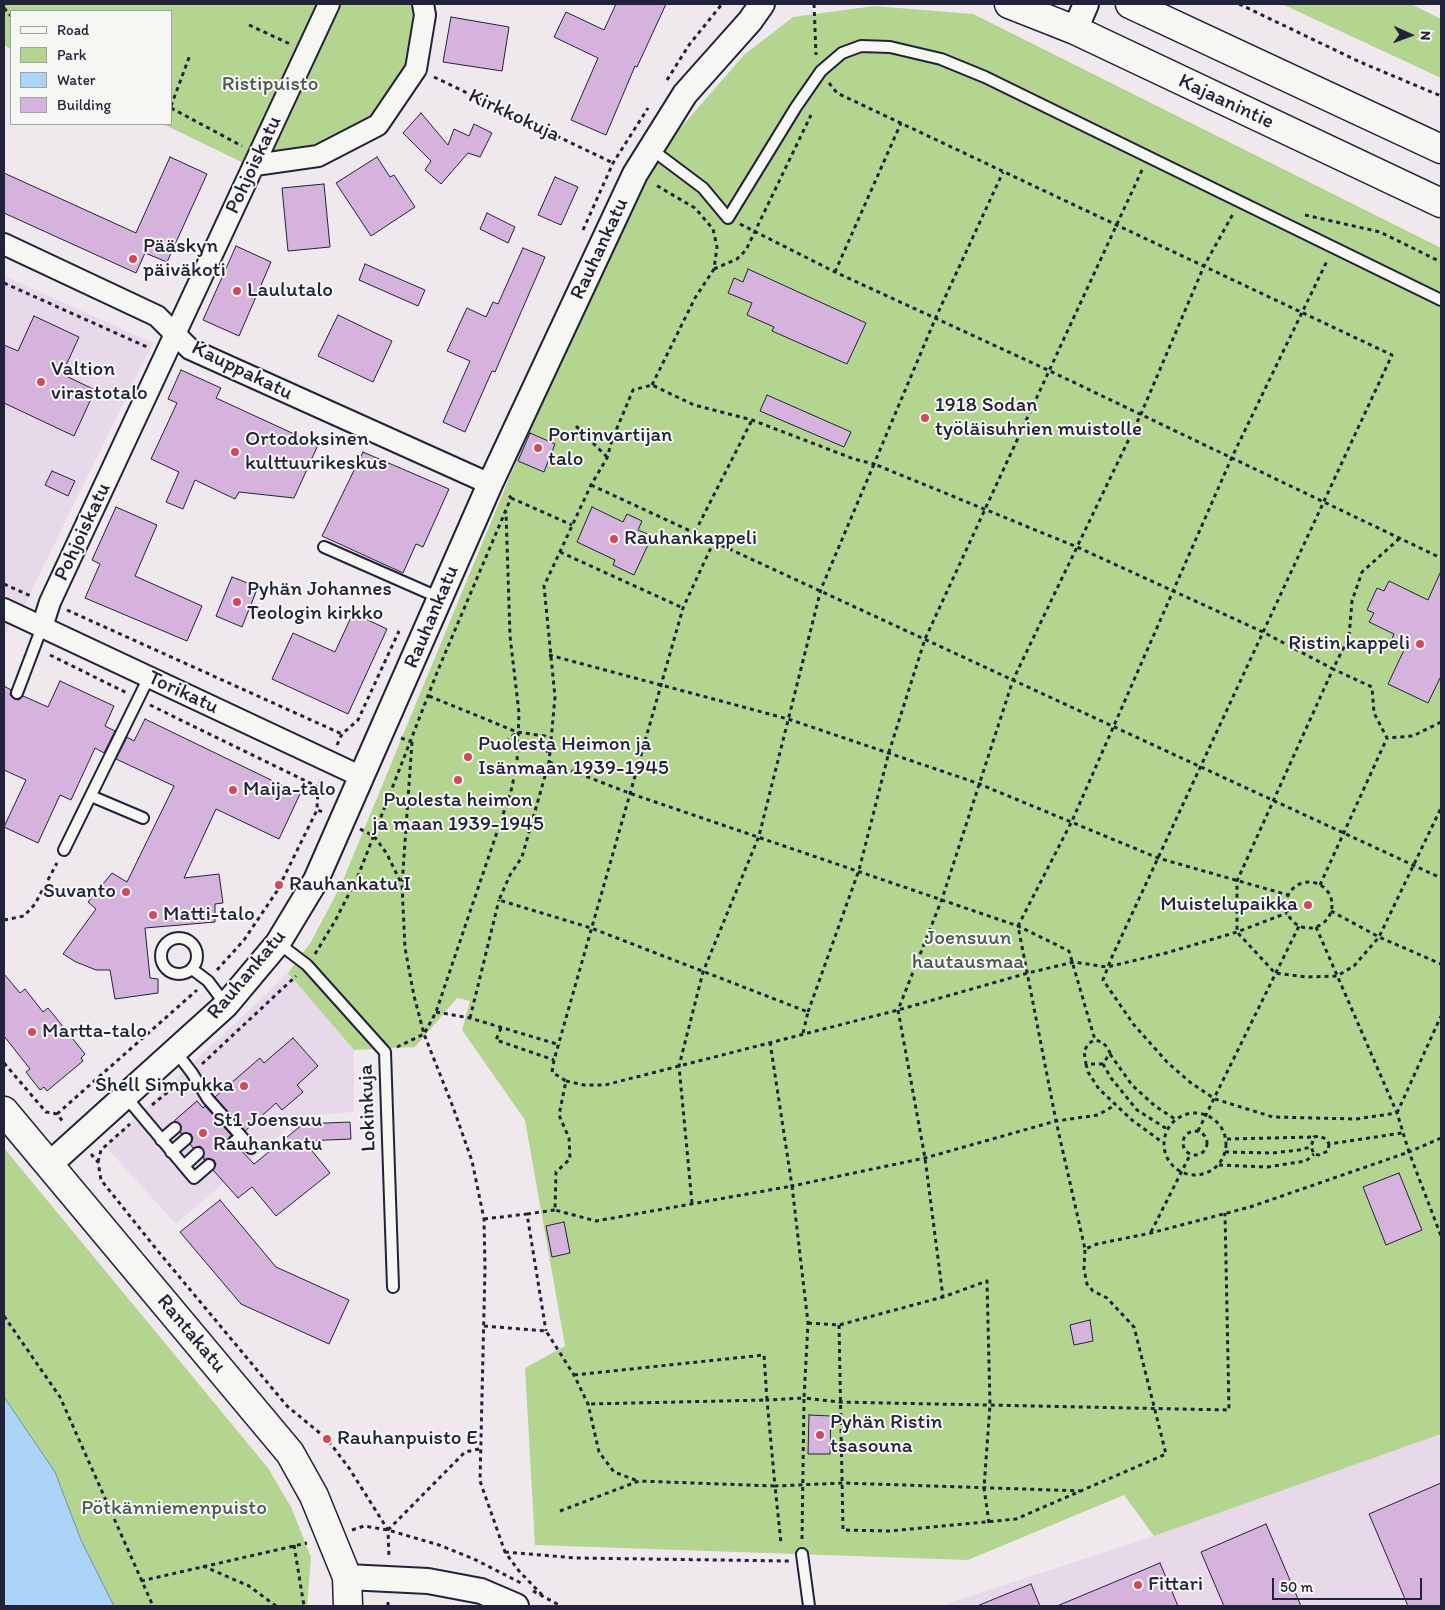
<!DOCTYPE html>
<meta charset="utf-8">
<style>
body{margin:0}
#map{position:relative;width:1445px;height:1610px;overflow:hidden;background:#efe9ee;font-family:Itim,sans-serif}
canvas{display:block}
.frame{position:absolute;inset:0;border:5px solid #22223b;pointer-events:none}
.legend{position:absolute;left:10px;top:10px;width:162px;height:115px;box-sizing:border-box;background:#f6f6f2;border:1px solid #a1a1a9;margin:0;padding:6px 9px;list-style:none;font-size:15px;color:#22223b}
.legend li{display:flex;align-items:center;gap:10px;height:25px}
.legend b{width:25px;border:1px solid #a1a1a9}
.north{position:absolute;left:1385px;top:10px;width:50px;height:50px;-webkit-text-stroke:4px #f6f6f2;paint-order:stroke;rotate:92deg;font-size:14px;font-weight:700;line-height:20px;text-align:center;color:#22223b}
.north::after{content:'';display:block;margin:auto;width:18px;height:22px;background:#22223b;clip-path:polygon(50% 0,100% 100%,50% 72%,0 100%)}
.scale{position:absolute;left:1272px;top:1578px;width:150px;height:22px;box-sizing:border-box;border:2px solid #22223b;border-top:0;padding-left:6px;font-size:15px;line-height:18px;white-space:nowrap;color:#22223b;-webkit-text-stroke:4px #f6f6f2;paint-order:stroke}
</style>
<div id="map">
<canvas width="1445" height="1610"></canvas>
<div class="frame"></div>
<ul class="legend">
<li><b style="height:6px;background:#f6f6f2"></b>Road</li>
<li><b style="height:14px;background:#b3d58f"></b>Park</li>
<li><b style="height:14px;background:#abd4f6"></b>Water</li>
<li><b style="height:14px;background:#d5b3dd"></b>Building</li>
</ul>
<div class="north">N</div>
<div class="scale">50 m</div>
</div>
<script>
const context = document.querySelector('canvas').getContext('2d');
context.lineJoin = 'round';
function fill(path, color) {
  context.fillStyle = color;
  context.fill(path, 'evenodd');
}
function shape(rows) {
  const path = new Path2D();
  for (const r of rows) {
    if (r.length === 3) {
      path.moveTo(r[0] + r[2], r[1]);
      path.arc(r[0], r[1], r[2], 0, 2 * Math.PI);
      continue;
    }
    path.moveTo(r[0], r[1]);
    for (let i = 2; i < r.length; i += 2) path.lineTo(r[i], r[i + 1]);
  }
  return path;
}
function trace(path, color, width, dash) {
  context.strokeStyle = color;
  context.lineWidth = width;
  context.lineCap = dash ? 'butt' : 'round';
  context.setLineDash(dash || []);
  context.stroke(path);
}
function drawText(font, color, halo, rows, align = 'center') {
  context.font = font + ' Itim,sans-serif';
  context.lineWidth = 4;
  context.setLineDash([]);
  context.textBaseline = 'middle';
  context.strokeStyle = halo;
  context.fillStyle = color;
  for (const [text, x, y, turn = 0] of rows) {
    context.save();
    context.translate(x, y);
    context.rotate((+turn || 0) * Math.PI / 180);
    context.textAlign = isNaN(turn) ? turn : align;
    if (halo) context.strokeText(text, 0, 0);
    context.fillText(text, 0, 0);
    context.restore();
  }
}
fill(shape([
 [4,276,153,343,21,612,14,618,4,637],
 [288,973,354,1050,354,1112,302,1116,176,1224,105,1146],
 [1441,1434,1441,1606,940,1606,1154,1536]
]), '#e7d9e9');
fill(shape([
 [4,4,431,4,433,15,426,72,383,127,258,170,163,124,171,124,171,11,11,11,11,49,4,45],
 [1282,4,1411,4,1441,19,1441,78],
 [874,6,973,14,1441,248,1441,1434,1154,1536,1124,1495,968,1560,535,1545,525,1368,565,1346,525,1120,462,1030,470,1001,457,998,415,1047,354,1050,288,973,311,942,341,885,508,481,649,164,744,55,793,17],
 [4,1148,268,1468,291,1507,311,1557,307,1606,114,1606,81,1540,55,1472,4,1397]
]), '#b3d58f');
const water = shape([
 [4,1397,55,1472,81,1540,114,1606,4,1606,4,1397]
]);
fill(water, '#abd4f6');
trace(water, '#748dab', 1);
const building = shape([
 [616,4,666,4,637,67,635,66,606,135,571,120,598,58,554,37,566,12,604,30,616,4],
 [451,17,509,27,502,71,443,62,451,17],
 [421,113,448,145,454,129,469,136,474,124,492,133,480,157,468,153,441,184,425,170,431,161,403,133,421,113],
 [170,157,207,174,167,262,145,253,136,273,4,213,4,173,136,233,170,157],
 [377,157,390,177,394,175,415,207,371,236,336,183,377,157],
 [555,177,578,187,561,225,538,215,555,177],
 [324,184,330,247,288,251,282,188,324,184],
 [487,213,515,227,508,243,480,229,487,213],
 [236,246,271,262,239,336,203,320,236,246],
 [523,248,545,257,495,372,492,371,465,432,443,422,470,361,447,351,467,308,486,317,493,302,498,304,523,248],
 [365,264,425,290,418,306,359,280,365,264],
 [748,269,866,323,847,364,772,331,774,327,747,315,752,303,728,293,734,278,743,282,748,269],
 [338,315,392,341,373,382,318,356,338,315],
 [34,316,79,337,62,374,95,390,74,436,4,403,4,345,18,351,34,316],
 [181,370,221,388,216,398,318,445,294,498,239,492,235,499,195,480,183,509,166,502,179,472,151,459,177,403,168,399,181,370],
 [767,395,851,432,844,447,760,411,767,395],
 [530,433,555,444,544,472,518,461,530,433],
 [363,452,449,489,423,547,416,544,403,573,322,536,363,452],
 [52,471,75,481,68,496,45,485,52,471],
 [116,507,157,525,135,576,202,606,187,641,85,598,100,564,92,560,116,507],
 [592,507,623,522,627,514,642,521,638,530,652,536,634,575,613,565,615,560,577,542,592,507],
 [1441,571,1441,676,1428,703,1388,684,1405,648,1391,641,1394,634,1369,622,1374,613,1367,610,1377,588,1384,591,1389,581,1428,600,1441,571],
 [232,577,258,587,242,627,216,616,232,577],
 [353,613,387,629,348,714,272,679,293,633,335,652,353,613],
 [60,681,114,706,105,726,115,731,104,753,95,748,71,800,60,795,38,843,4,827,26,780,4,770,4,686,11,690,10,695,14,699,19,700,23,696,48,707,60,681],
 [145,719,300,794,279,839,216,809,184,878,219,874,223,903,215,904,215,922,145,928,150,978,158,979,158,993,115,999,110,970,96,970,76,962,63,954,96,909,88,902,112,873,127,882,174,786,116,759,127,737,134,741,145,719],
 [4,974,20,993,25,989,43,1012,48,1008,85,1054,81,1058,83,1061,47,1091,44,1087,40,1090,26,1072,30,1069,4,1036,4,974],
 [293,1038,318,1066,297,1085,303,1092,282,1110,276,1103,245,1131,215,1097,260,1058,264,1063,293,1038],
 [197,1101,203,1108,205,1106,231,1135,227,1140,229,1147,238,1147,254,1164,303,1124,350,1122,351,1139,304,1141,330,1173,276,1216,252,1187,238,1198,213,1170,216,1164,214,1160,208,1158,204,1160,203,1149,200,1146,193,1148,190,1144,193,1138,191,1134,180,1133,180,1124,174,1121,197,1101],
 [1399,1173,1422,1230,1386,1245,1363,1187,1399,1173],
 [220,1200,276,1267,349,1300,329,1344,241,1304,180,1232,220,1200],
 [564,1222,570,1253,552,1257,546,1226,564,1222],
 [1090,1320,1093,1341,1074,1345,1070,1325,1090,1320],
 [809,1415,831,1416,830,1454,808,1454,809,1415],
 [1441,1483,1441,1606,1408,1606,1369,1514,1441,1483],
 [1266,1524,1301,1606,1224,1606,1201,1552,1266,1524],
 [1160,1563,1178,1606,1057,1606,1160,1563],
 [1031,1584,1040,1606,977,1606,1031,1584]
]);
fill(building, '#d5b3dd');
trace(building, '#22223b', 1);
const service = shape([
 [651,149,703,188,728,218,796,107,821,71,842,53,861,46,890,47,941,59,985,77,1441,300],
 [324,547,440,598],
 [17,693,42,627],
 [91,796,143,818],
 [64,850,149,677],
 [179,956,18],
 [278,943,307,965,385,1052,393,1287],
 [192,969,208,981,226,1005],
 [176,1052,192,1073,208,1099,241,1136,234,1142],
 [126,1097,194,1178,209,1165],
 [241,1136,251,1148],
 [161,1140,175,1128],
 [171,1152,186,1139],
 [184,1166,198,1153],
 [802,1554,809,1606]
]);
const minor = shape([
 [255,165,318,156,378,125,416,69,425,15,423,4],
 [4,244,157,316,190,349,490,484],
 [4,609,362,777],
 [42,627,50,602,329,4]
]);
const tertiary = shape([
 [1075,30,1086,4],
 [50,1164,226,1005,278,943,316,880,490,484,635,174,685,94,750,21,762,4],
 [347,1577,428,1581,481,1591,516,1606]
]);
const secondary = shape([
 [4,1111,290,1453,314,1496,347,1577,348,1606]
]);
const primary = shape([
 [1009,4,1075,30,1441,203],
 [1130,4,1441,149]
]);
trace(service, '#22223b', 14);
trace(minor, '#22223b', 24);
trace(tertiary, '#22223b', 28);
trace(secondary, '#22223b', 31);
trace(primary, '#22223b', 31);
trace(shape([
 [814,4,816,55],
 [1239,4,1360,62,1441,96],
 [4,8,11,16],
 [249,25,290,44],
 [434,77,613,163],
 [667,80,689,45,722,4],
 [829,83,837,93,1392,355,1111,959,1103,980,1134,1025,1168,1063,1191,1083,1215,1099,1273,1117,1356,1119,1397,1113],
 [171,106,190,55],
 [171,108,242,146],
 [1305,215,1380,232,1441,262],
 [740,224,835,272,1050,371,1441,558],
 [583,230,613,163,648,108],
 [714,269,737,259,746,250,811,115],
 [835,272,901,123],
 [4,283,147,347],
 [652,385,695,298,714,269,717,247,713,229,695,208,654,184],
 [576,426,607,457],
 [591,485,1441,878],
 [511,498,572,525],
 [695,532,752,420],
 [714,541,683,608,554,1060,552,1072,566,1081,559,1115,569,1138,570,1159,556,1172,555,1210,596,1221,792,1186,808,1323,804,1398,767,1400,775,1486,843,1483,1083,1491],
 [560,552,683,608],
 [4,584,33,597],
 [67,610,342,734],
 [50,655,127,693],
 [549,655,788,719,977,783,1158,858,1288,895],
 [429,696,517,732,545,736,548,755],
 [150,705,318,787],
 [1441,722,1413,736,1387,738,1374,713,1372,687,1333,669,1237,881,1237,932,1275,973,1307,977,1337,976,1354,966,1379,937,1441,808],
 [401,738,412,742],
 [412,742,402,885,405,948,414,996,424,1034,453,1107,472,1161,484,1219,485,1268,480,1481,505,1552,519,1571,545,1598],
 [337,745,342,734,358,720,399,631],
 [500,747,516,733],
 [549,762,629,793,1018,926,1069,951,1095,1040],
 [321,780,318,787,317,810,323,812],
 [360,829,374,836,387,854,402,885],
 [1309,905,23],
 [1320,885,1387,738],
 [1331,911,1379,937,1441,964],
 [4,920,24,916,35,904,57,863],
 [1316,927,1397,1113,1409,1152,1250,1207,1151,1233,1097,1244,1085,1249,1056,1121,1018,926,1072,821,1232,457,1327,261],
 [315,954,335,921,358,876,438,670,511,498,508,494],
 [217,970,244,940,277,891,317,810],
 [436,1012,470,1018,560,1045],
 [808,1012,859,870,889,752,925,639,1142,170],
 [470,1018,499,900],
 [501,1028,496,1040,554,1060],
 [803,1033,808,1012,591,928,499,900,510,875,522,857,549,762,555,697,544,586,591,485,607,458,612,440,633,390,652,385,694,405,752,420,854,459,874,464,936,317,1003,172],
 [770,1042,792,1186,925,1158,1056,1121,1098,1115,1115,1105],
 [397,1047,424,1034,436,1012,511,791,517,764,519,713,510,636,506,512],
 [1110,1054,1132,1085,1155,1106,1175,1119],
 [4,1063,46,1112,57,1114,64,1123],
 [202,1064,296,976],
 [1086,1064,1088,1072,1099,1089,1132,1120,1162,1142],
 [1103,1064,1086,1064,1084,1051,1089,1043,1095,1040,1102,1042,1107,1047,1110,1053,1103,1064,1111,1078,1137,1110,1167,1129],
 [566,1081,584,1085,605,1085,898,1010,1028,973,1074,962,1107,967,1166,953,1237,932,1287,913],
 [152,1105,180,1082],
 [1195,1144,31],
 [1397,1113,1441,1016],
 [57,1114,197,990],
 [1195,1143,12],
 [1198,1131,1299,926],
 [1441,1138,1409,1152,1441,1236],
 [1227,1139,1314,1137],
 [1329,1144,1328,1151,1319,1155,1314,1154,1311,1147,1314,1137,1319,1136,1326,1139,1329,1144,1402,1133],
 [1225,1152,1272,1153,1299,1150,1311,1147],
 [91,1154,98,1162,101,1180,157,1250,287,1406,327,1439,349,1468,388,1530,389,1558],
 [98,1162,101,1150,130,1124],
 [1219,1165,1267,1167,1306,1161,1314,1154],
 [692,1203,679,1066,703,972,759,836,821,589,874,464,1077,547,1263,632,1333,669,1349,637,1352,601,1362,572,1400,538],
 [527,1214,555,1210],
 [484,1219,527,1214,546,1331],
 [1151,1232,1190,1155],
 [4,1316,60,1397,153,1606],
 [808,1323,839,1325,943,1297],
 [839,1325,843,1530,890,1531,1016,1519,1166,1454,1134,1327,1107,1298,1093,1291,1087,1284,1084,1269,1085,1249],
 [484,1326,546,1331,574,1375,588,1404,599,1452,614,1472,638,1481],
 [574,1375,764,1355,767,1400,588,1404],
 [560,1511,639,1481,775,1486,781,1543],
 [989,1523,984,1488,990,1405,987,1281,943,1297,925,1158,898,1010,942,899,1013,680,1141,414,1204,266,1233,214],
 [352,1530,364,1526,388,1530,439,1545,474,1559,521,1583],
 [388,1530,465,1452,479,1449],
 [802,1539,804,1398,839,1402,1229,1410,1225,1213],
 [294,1545,304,1606],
 [505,1552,576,1558,789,1561],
 [203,1566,249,1586,276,1606],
 [141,1581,307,1543],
 [533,1591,561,1606],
 [388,1606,388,1599]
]), '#22223b', 3, [4, 4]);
trace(service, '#f6f6f2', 10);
trace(minor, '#f6f6f2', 20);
trace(tertiary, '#f6f6f2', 24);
trace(secondary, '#f6f6f2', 28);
trace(primary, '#f6f6f2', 28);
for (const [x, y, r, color] of [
 [133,259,5,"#d1495b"],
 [237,291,5,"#d1495b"],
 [41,382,5,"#d1495b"],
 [925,418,5,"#d1495b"],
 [538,448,5,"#d1495b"],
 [235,452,5,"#d1495b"],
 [614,539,5,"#d1495b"],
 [237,602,5,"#d1495b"],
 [1420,644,5,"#d1495b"],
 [468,757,5,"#d1495b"],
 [458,780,5,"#d1495b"],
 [233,790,5,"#d1495b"],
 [279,885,5,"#d1495b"],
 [126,892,5,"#d1495b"],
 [1308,905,5,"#d1495b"],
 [153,915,5,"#d1495b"],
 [32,1032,5,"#d1495b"],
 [244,1086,5,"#d1495b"],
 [203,1133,5,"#d1495b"],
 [820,1435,5,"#d1495b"],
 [327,1439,5,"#d1495b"],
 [1138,1585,5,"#d1495b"]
]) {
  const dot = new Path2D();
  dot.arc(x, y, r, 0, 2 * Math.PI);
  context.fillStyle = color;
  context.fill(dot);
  trace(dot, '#f6f6f2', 2);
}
drawText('21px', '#4e5854', '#f6f6f2', [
 ["Ristipuisto",270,85],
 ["Joensuun",968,939],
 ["hautausmaa",968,963],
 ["Pötkänniemenpuisto",174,1509]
]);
drawText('21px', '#22223b', '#f6f6f2', [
 ["Kajaanintie",1226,102,25],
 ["Kirkkokuja",514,116,25],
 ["Pohjoiskatu",254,165,-65],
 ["Rauhankatu",600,249,-65],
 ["Kauppakatu",242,371,26],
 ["Pohjoiskatu",83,532,-65],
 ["Rauhankatu",432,617,-67],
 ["Torikatu",183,693,25],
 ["Rauhankatu",247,975,-50],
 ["Lokinkuja",368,1108,-92],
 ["Rantakatu",191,1334,50]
]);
drawText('21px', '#22223b', '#f6f6f2', [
 ["Pääskyn",143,247],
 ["päiväkoti",143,271],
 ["Laulutalo",247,291],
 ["Valtion",51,370],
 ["virastotalo",51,394],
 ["1918 Sodan",935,406],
 ["työläisuhrien muistolle",935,430],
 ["Portinvartijan",548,436],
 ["talo",548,460],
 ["Ortodoksinen",245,440],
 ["kulttuurikeskus",245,464],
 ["Rauhankappeli",624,539],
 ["Pyhän Johannes",247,590],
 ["Teologin kirkko",247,614],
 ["Ristin kappeli",1410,644,"right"],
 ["Puolesta Heimon ja",478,745],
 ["Isänmaan 1939-1945",478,769],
 ["Maija-talo",243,790],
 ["Puolesta heimon",458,801,"center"],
 ["ja maan 1939-1945",458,825,"center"],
 ["Rauhankatu I",289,885],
 ["Suvanto",116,892,"right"],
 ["Muistelupaikka",1298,905,"right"],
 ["Matti-talo",163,915],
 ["Martta-talo",42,1032],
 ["Shell Simpukka",234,1086,"right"],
 ["St1 Joensuu",213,1121],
 ["Rauhankatu",213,1145],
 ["Pyhän Ristin",830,1423],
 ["tsasouna",830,1447],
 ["Rauhanpuisto E",337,1439],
 ["Fittari",1148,1585]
], 'left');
</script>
